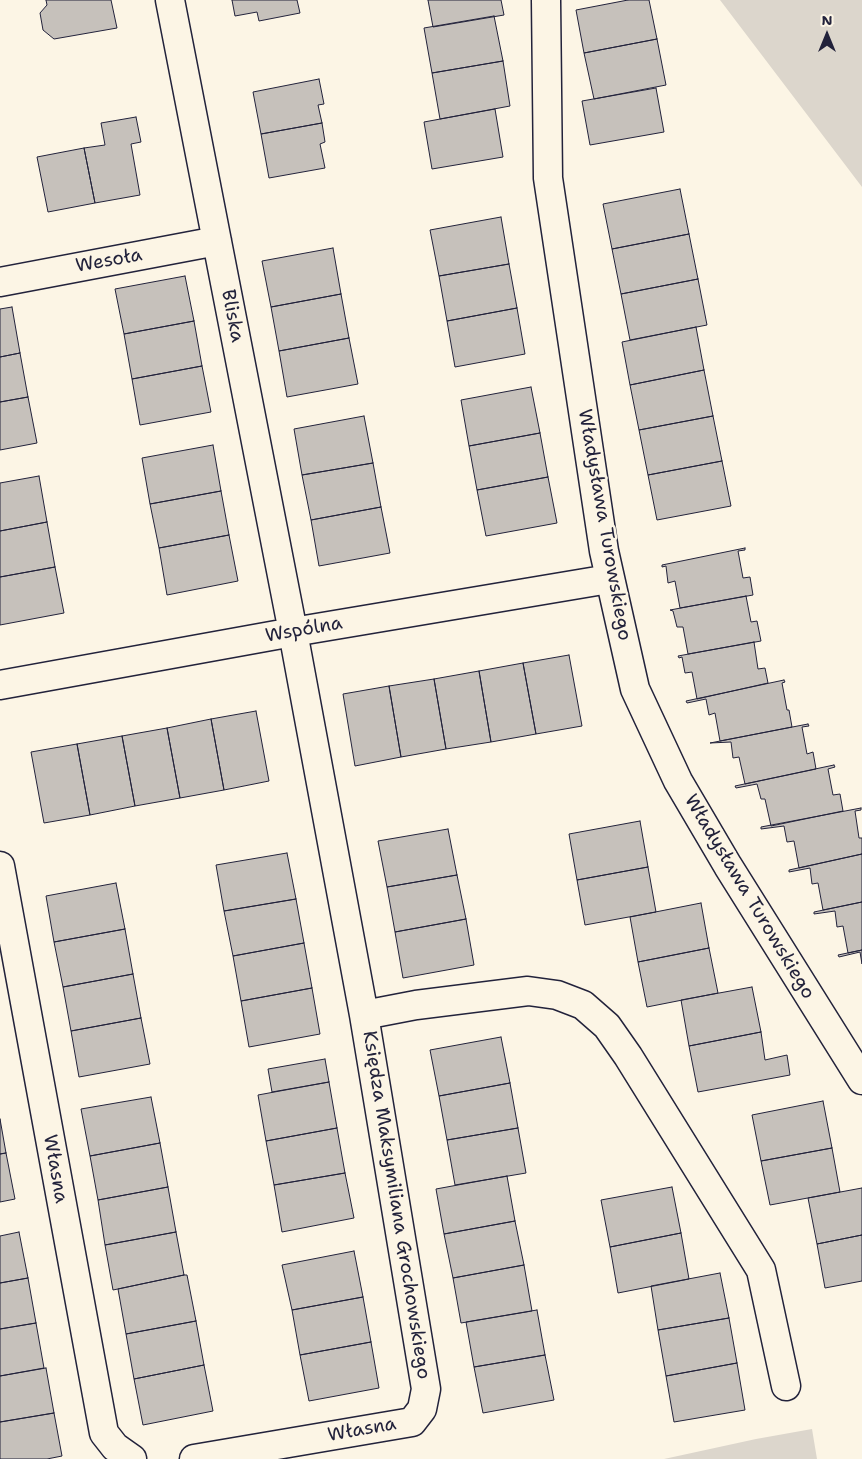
<!DOCTYPE html>
<meta charset="utf-8">
<style>
body{margin:0}
#map{position:relative;width:862px;height:1459px;overflow:hidden;background:#fcf5e5;font-family:"Shantell Sans",sans-serif}
canvas{display:block}
.north{position:absolute;left:802px;top:10px;width:50px;height:50px;-webkit-text-stroke:4px #fcf5e5;paint-order:stroke;rotate:0deg;font-size:14px;font-weight:700;line-height:20px;text-align:center;color:#22223b}
.north::after{content:'';display:block;margin:auto;width:18px;height:22px;background:#22223b;clip-path:polygon(50% 0,100% 100%,50% 72%,0 100%)}
</style>
<div id="map">
<canvas width="862" height="1459"></canvas>
<div class="north">N</div>
</div>
<script>
const context = document.querySelector('canvas').getContext('2d');
context.lineJoin = 'round';
function fill(path, color) {
  context.fillStyle = color;
  context.fill(path, 'evenodd');
}
function shape(rows) {
  const path = new Path2D();
  for (const r of rows) {
    path.moveTo(r[0], r[1]);
    for (let i = 2; i < r.length; i += 2) path.lineTo(r[i], r[i + 1]);
  }
  return path;
}
function trace(path, color, width, dash) {
  context.strokeStyle = color;
  context.lineWidth = width;
  context.lineCap = dash ? 'butt' : 'round';
  context.setLineDash(dash || []);
  context.stroke(path);
}
function drawText(font, color, halo, rows, align = 'center') {
  context.font = font + ' "Shantell Sans",sans-serif';
  context.lineWidth = 5;
  context.setLineDash([]);
  context.textBaseline = 'middle';
  context.strokeStyle = halo;
  context.fillStyle = color;
  for (const [text, x, y, turn = 0] of rows) {
    context.save();
    context.translate(x, y);
    context.rotate((+turn || 0) * Math.PI / 180);
    context.textAlign = isNaN(turn) ? turn : align;
    if (halo) context.strokeText(text, 0, 0);
    context.fillText(text, 0, 0);
    context.restore();
  }
}
fill(shape([
 [720,0,862,0,862,187],
 [812,1429,817,1459,664,1459,756,1439]
]), '#dcd6cc');
const building = shape([
 [46,0,111,0,117,28,54,39,43,30,40,13,47,5,46,0],
 [232,0,297,0,300,13,259,21,257,12,235,16,232,0],
 [428,0,501,0,504,15,433,27,428,0],
 [628,0,649,0,657,39,584,53,576,10,628,0],
 [494,16,503,61,432,73,424,28,494,16],
 [657,39,666,85,594,99,584,53,657,39],
 [503,61,510,106,440,119,432,73,503,61],
 [319,79,324,104,318,105,322,123,261,134,253,92,319,79],
 [656,88,664,132,590,145,582,101,656,88],
 [495,109,503,157,432,169,424,122,495,109],
 [136,117,141,142,131,144,140,195,95,203,84,148,105,145,101,123,136,117],
 [322,123,325,142,320,144,325,168,269,178,261,134,322,123],
 [84,148,95,203,48,212,37,157,84,148],
 [680,189,689,234,612,249,603,204,680,189],
 [501,217,509,264,439,276,430,230,501,217],
 [689,234,698,279,621,294,612,249,689,234],
 [333,248,341,294,271,307,262,261,333,248],
 [509,264,517,308,447,321,439,276,509,264],
 [185,276,194,321,124,334,115,289,185,276],
 [698,279,707,325,630,340,621,294,698,279],
 [341,294,349,338,279,351,271,307,341,294],
 [12,307,20,353,0,357,0,309,12,307],
 [517,308,525,354,455,367,447,321,517,308],
 [194,321,202,366,132,379,124,334,194,321],
 [696,327,704,370,630,385,622,342,696,327],
 [349,338,358,384,287,397,279,351,349,338],
 [20,353,28,397,0,402,0,357,20,353],
 [202,366,211,412,140,425,132,379,202,366],
 [704,370,713,416,639,430,630,385,704,370],
 [531,387,540,433,469,446,461,400,531,387],
 [28,397,37,443,0,450,0,402,28,397],
 [364,416,373,463,302,475,294,429,364,416],
 [713,416,722,461,648,475,639,430,713,416],
 [540,433,548,477,477,490,469,446,540,433],
 [213,445,221,491,150,504,142,458,213,445],
 [722,461,731,506,657,520,648,475,722,461],
 [373,463,381,507,311,520,302,475,373,463],
 [39,476,47,522,0,531,0,483,39,476],
 [548,477,557,523,486,536,477,490,548,477],
 [221,491,229,535,159,548,150,504,221,491],
 [381,507,390,553,319,566,311,520,381,507],
 [47,522,55,567,0,577,0,531,47,522],
 [229,535,238,581,167,595,159,548,229,535],
 [745,548,745,550,738,551,743,578,750,577,753,595,680,608,675,581,668,583,666,566,662,567,662,565,745,548],
 [55,567,64,613,0,625,0,577,55,567],
 [746,596,751,622,757,621,761,641,688,654,683,627,677,627,673,611,670,610,746,596],
 [754,642,758,669,765,668,768,683,697,699,692,672,685,673,682,657,679,658,678,656,754,642],
 [569,655,582,726,536,734,523,663,569,655],
 [523,663,536,734,491,742,479,671,523,663],
 [479,671,491,742,446,749,434,679,479,671],
 [434,679,446,749,401,757,389,686,434,679],
 [784,680,785,682,782,683,787,710,789,710,792,727,720,741,715,713,709,715,706,699,687,703,686,701,784,680],
 [389,686,401,757,355,766,343,694,389,686],
 [256,711,269,781,224,790,211,719,256,711],
 [211,719,224,790,180,798,167,728,211,719],
 [808,724,809,726,802,727,807,754,813,752,816,769,745,784,739,757,733,758,731,742,710,743,808,724],
 [167,728,180,798,135,806,122,736,167,728],
 [122,736,135,806,90,815,77,744,122,736],
 [77,744,90,815,44,823,31,752,77,744],
 [834,765,835,767,828,769,833,795,840,794,843,811,771,826,765,799,761,799,757,784,736,788,735,786,834,765],
 [861,808,861,810,855,811,859,838,862,838,862,854,799,868,794,841,787,842,784,826,761,829,761,827,861,808],
 [640,821,648,867,577,880,569,834,640,821],
 [448,829,457,875,387,887,378,841,448,829],
 [287,853,296,899,224,911,216,865,287,853],
 [862,854,862,902,823,910,818,883,812,884,810,868,789,872,789,870,862,854],
 [648,867,656,912,585,925,577,880,648,867],
 [457,875,466,919,395,932,387,887,457,875],
 [116,883,125,929,54,942,46,896,116,883],
 [296,899,304,943,233,956,224,911,296,899],
 [862,902,862,950,848,953,843,926,837,927,835,911,814,914,814,912,862,902],
 [701,903,709,948,638,962,630,917,701,903],
 [466,919,474,965,403,978,395,932,466,919],
 [125,929,133,974,63,987,54,942,125,929],
 [304,943,312,988,241,1001,233,956,304,943],
 [709,948,718,993,647,1007,638,962,709,948],
 [862,950,862,964,860,952,839,957,838,955,862,950],
 [133,974,141,1018,71,1031,63,987,133,974],
 [752,987,761,1032,689,1046,681,1000,752,987],
 [312,988,320,1034,249,1047,241,1001,312,988],
 [141,1018,150,1064,79,1077,71,1031,141,1018],
 [761,1032,765,1060,787,1055,790,1075,698,1092,689,1046,761,1032],
 [501,1037,510,1083,439,1096,430,1050,501,1037],
 [325,1059,329,1082,272,1092,268,1069,325,1059],
 [329,1082,337,1128,266,1141,258,1095,329,1082],
 [510,1083,518,1128,447,1140,439,1096,510,1083],
 [151,1097,160,1143,90,1156,81,1109,151,1097],
 [823,1101,832,1148,761,1161,752,1115,823,1101],
 [0,1119,6,1153,0,1154,0,1119],
 [337,1128,345,1173,274,1185,266,1141,337,1128],
 [518,1128,526,1173,455,1185,447,1140,518,1128],
 [160,1143,168,1187,98,1200,90,1156,160,1143],
 [832,1148,840,1192,770,1205,761,1161,832,1148],
 [6,1153,15,1199,0,1202,0,1154,6,1153],
 [345,1173,354,1218,282,1232,274,1185,345,1173],
 [507,1176,515,1221,444,1234,436,1189,507,1176],
 [168,1187,176,1232,105,1245,98,1200,168,1187],
 [672,1187,681,1233,610,1247,601,1200,672,1187],
 [862,1188,862,1235,817,1244,808,1198,862,1188],
 [515,1221,524,1265,453,1278,444,1234,515,1221],
 [19,1232,28,1278,0,1283,0,1236,19,1232],
 [176,1232,184,1275,113,1290,105,1245,176,1232],
 [681,1233,689,1279,618,1293,610,1247,681,1233],
 [862,1235,862,1281,825,1288,817,1244,862,1235],
 [354,1251,363,1297,292,1310,282,1265,354,1251],
 [524,1265,532,1311,461,1323,453,1278,524,1265],
 [720,1273,729,1318,658,1330,651,1286,720,1273],
 [184,1275,187,1275,196,1321,126,1334,118,1289,184,1275],
 [28,1278,36,1323,0,1329,0,1283,28,1278],
 [363,1297,371,1342,300,1355,292,1310,363,1297],
 [537,1310,545,1355,474,1367,466,1322,537,1310],
 [729,1318,737,1363,666,1376,658,1330,729,1318],
 [196,1321,204,1365,134,1379,126,1334,196,1321],
 [36,1323,44,1368,0,1376,0,1329,36,1323],
 [371,1342,379,1388,309,1401,300,1355,371,1342],
 [545,1355,554,1400,483,1413,474,1367,545,1355],
 [737,1363,745,1410,674,1422,666,1376,737,1363],
 [204,1365,213,1411,143,1425,134,1379,204,1365],
 [46,1368,54,1413,0,1422,0,1376,46,1368],
 [54,1413,62,1456,47,1459,0,1459,0,1422,54,1413]
]);
fill(building, '#c6c1bb');
trace(building, '#22223b', 1);
const minor = shape([
 [170,0,293,632,364,1015,426,1389,422,1409,412,1422,194,1459],
 [546,0,548,178,604,551,635,689,678,781,728,866,862,1080],
 [0,282,217,241],
 [0,685,293,632,609,579],
 [0,866,104,1433,115,1447,132,1459],
 [364,1015,416,1005,528,991,557,995,583,1005,607,1026,628,1056,761,1270,786,1386]
]);
trace(minor, '#22223b', 31);
trace(minor, '#fcf5e5', 28);
drawText('19px', '#22223b', '#fcf5e5', [
 ["Wesoła",109,261,-10],
 ["Bliska",232,316,79],
 ["Władysława Turowskiego",604,525,80],
 ["Wspólna",304,630,-10],
 ["Władysława Turowskiego",749,897,59],
 ["Własna",55,1169,80],
 ["Księdza Maksymiliana Grochowskiego",396,1205,81],
 ["Własna",362,1430,-10]
]);
</script>
